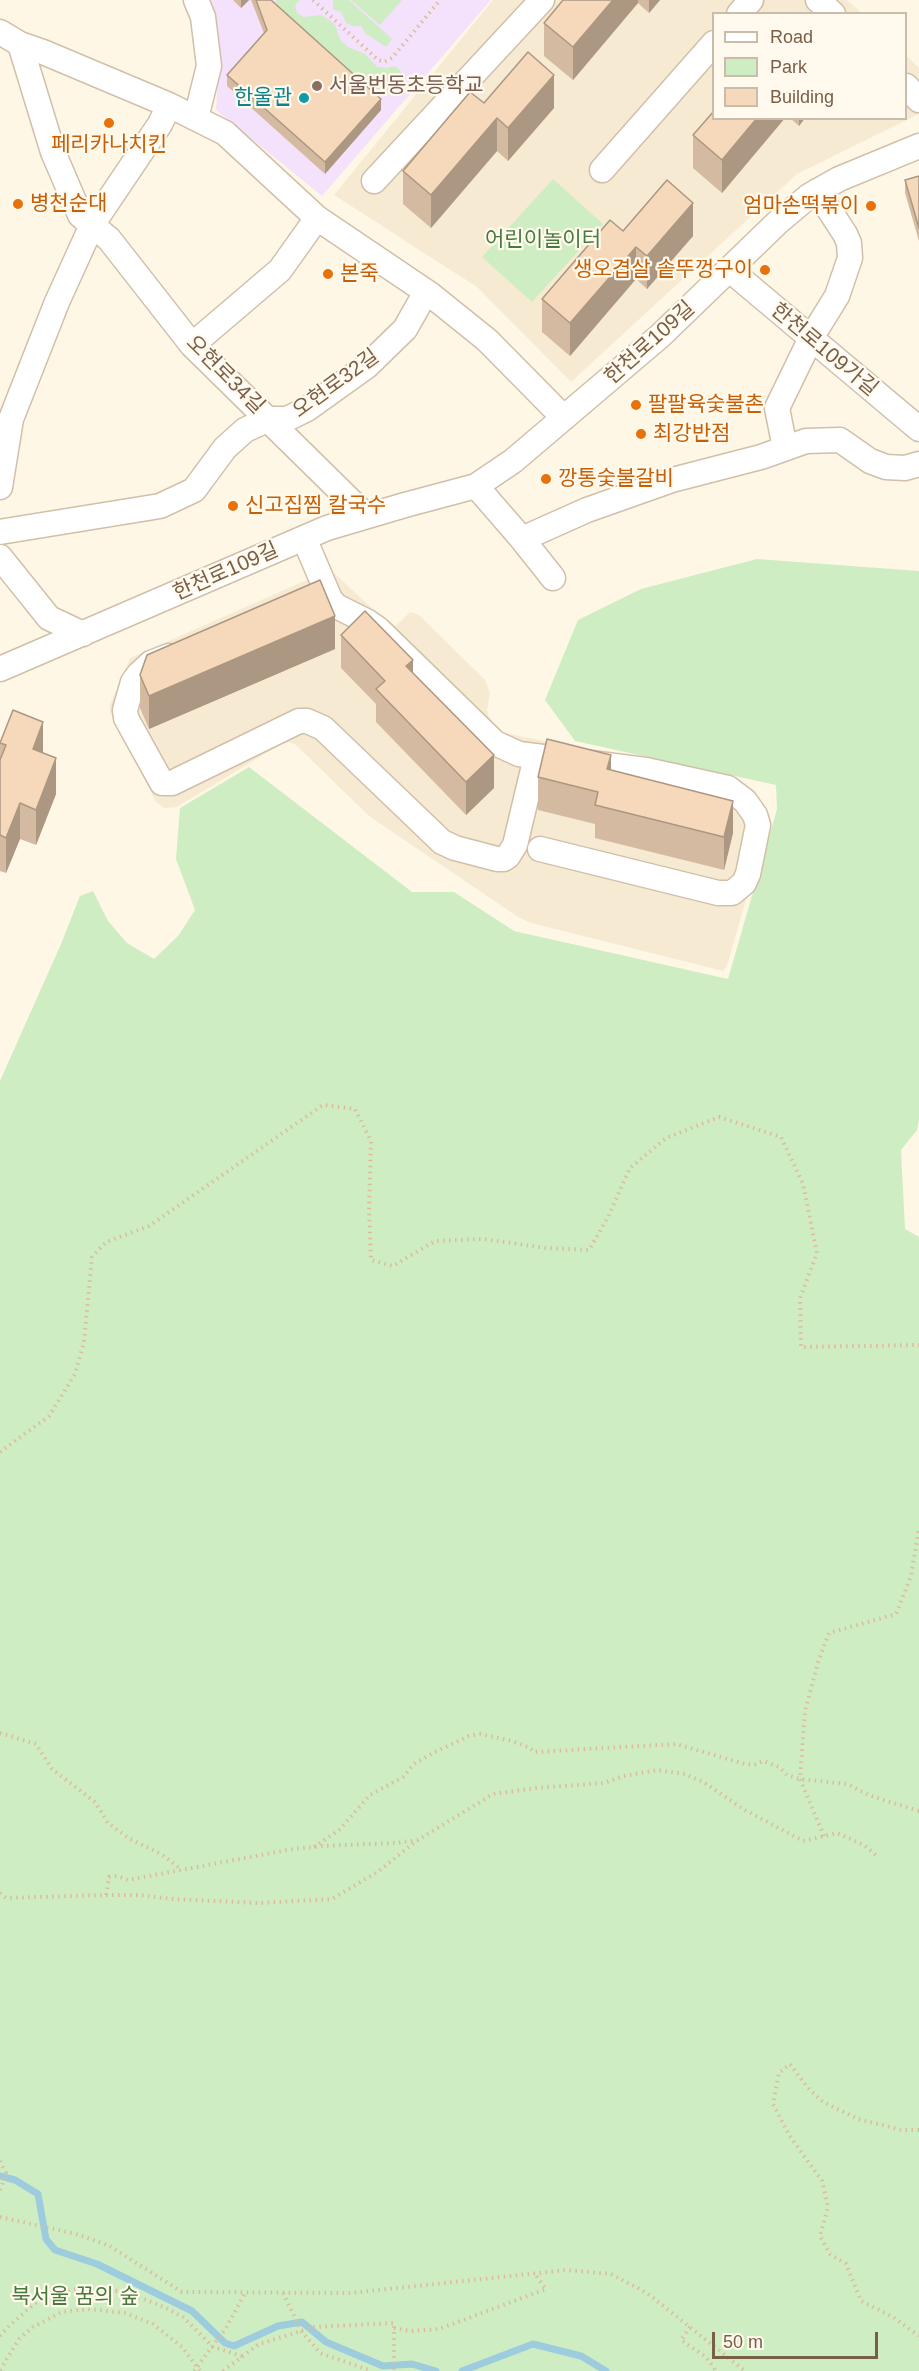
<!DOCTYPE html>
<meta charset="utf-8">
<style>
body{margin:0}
#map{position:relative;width:919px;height:2371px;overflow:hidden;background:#fef7e5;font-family:Arial,sans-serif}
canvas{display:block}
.legend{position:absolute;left:712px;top:12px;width:195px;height:108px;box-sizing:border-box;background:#fffaed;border:2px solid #cabcab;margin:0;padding:8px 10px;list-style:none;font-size:18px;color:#7a5f47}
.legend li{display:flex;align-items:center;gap:12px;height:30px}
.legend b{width:30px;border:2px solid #cabcab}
.scale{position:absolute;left:712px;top:2332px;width:166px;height:27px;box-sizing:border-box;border:3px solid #7a5f47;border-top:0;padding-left:8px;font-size:18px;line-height:21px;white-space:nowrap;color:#7a5f47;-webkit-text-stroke:4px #fffaed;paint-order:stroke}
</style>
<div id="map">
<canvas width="919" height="2371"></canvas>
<ul class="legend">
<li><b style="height:8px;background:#fff"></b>Road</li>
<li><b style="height:16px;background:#cfedc2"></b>Park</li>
<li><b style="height:16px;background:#f6d8ba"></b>Building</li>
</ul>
<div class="scale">50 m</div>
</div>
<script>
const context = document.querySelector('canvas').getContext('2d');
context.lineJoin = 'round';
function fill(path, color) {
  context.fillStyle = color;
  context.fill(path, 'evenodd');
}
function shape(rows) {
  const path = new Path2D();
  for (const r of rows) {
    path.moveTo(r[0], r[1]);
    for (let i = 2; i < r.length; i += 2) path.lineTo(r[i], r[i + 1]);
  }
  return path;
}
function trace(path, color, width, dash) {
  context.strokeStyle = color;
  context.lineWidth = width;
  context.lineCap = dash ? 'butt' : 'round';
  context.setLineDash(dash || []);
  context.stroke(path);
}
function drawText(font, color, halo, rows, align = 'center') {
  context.font = font + ' Arial,"Noto Sans KR",sans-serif';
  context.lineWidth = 4.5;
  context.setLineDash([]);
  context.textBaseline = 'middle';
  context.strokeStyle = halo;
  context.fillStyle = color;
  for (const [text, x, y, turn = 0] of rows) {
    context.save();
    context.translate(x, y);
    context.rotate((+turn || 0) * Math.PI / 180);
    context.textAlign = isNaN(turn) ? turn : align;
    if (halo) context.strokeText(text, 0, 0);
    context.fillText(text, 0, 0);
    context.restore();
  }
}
fill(shape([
 [493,0,847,0,862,13,714,14,714,118,906,118,906,55,919,68,919,114,797,174,571,382,477,287,334,195],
 [335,574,387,622,396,626,410,612,419,615,485,680,490,693,487,710,489,717,500,732,730,779,740,782,757,796,765,809,767,826,727,966,723,971,531,923,518,917,369,816,296,745,289,742,283,743,177,807,164,808,156,802,110,712,110,705,130,658,309,579]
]), '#f7ead3');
fill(shape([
 [208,0,491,0,322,196,216,110,219,63]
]), '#f4e1fb');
fill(shape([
 [276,0,300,0,295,5,297,13,304,17,321,15,329,20,335,25,341,41,348,47,365,54,377,67,388,68,394,66,399,69,403,75,401,79,386,92,372,87,364,92,315,40,277,6],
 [333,0,349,0,392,39,386,47,365,33,361,26,354,26,346,23,341,12,333,9],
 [351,0,402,0,380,25],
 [553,179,603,224,532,302,482,257],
 [757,559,919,571,919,1119,917,1130,901,1150,905,1229,919,1237,919,2371,0,2371,0,1081,61,944,80,896,93,891,108,921,127,943,154,959,178,936,195,910,176,859,180,808,249,767,412,892,454,892,514,931,728,979,777,809,776,785,575,741,545,700,578,620,641,589]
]), '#cfedc2');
trace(shape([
 [0,2176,15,2180,38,2194,46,2239,55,2250,97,2264,192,2311,225,2343,234,2346,278,2326,302,2322,326,2342,383,2366,412,2364,436,2371],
 [462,2371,533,2344,581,2356,606,2371]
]), '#9cccdd', 7);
const minor = shape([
 [818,0,833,14],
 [739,14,751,0],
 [0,32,20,44,43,52,169,105,225,133,317,218,431,295,487,340,564,418],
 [20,44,53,152,80,215,109,239,192,345,366,516],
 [906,86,919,100],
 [196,118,209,66,203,17,196,0],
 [602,170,714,43],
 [374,181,542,0],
 [730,270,919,429],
 [192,345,280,270,317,218],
 [785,448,777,408,811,338,837,296,850,258,849,243,845,234,817,191],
 [476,486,522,539,553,578],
 [0,487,11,419,57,302,92,225,160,124,169,105],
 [0,532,160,506,194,490,225,448,245,430,269,419,287,419,307,409,367,366,405,329,426,292],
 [304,538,330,599,336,606,368,622,378,629,495,743,519,754,646,770,728,788,745,801,755,815,758,825,748,874,744,883,732,893,718,893,540,849],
 [522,539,587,510,672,480,761,457,806,441,840,440,870,461,886,467,905,468,919,464],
 [0,557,49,618,83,634],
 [169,656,151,663,139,674,133,682,125,710,126,718,162,783,172,783,299,721,307,721,323,728,442,842,455,848,497,859,504,859,508,856,515,845,536,757],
 [0,669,327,528,405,505,476,486,513,461,660,336,777,223,809,196,839,179,919,146]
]);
trace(minor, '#d1bfa9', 27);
trace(shape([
 [313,0,378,60,384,62,392,58,440,0],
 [0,1452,49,1416,75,1374,84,1342,92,1257,106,1242,149,1226,323,1105,355,1109,371,1141,369,1208,371,1260,393,1266,435,1241,483,1239,546,1248,589,1250,608,1217,630,1168,666,1138,719,1117,781,1137,803,1184,817,1253,800,1298,801,1347,919,1345],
 [0,1733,36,1744,52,1769,95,1802,108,1823,130,1839,161,1854,181,1869],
 [824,1836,800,1779,805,1711,819,1659,829,1633,896,1614,911,1576,919,1528],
 [314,1847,339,1830,370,1795,403,1777,414,1764,433,1753,469,1736,480,1734,512,1741,530,1748,534,1752,676,1744,745,1764,754,1765,763,1761,779,1767,787,1775,800,1779,847,1784,871,1796,919,1811],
 [0,1893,6,1898,106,1895,109,1877,118,1876,128,1880,287,1850,321,1846,396,1843,418,1840,493,1794,536,1788,604,1783,624,1776,657,1770,685,1774,705,1783,743,1809,803,1841,837,1833,864,1845,878,1857],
 [106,1895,140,1895,171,1899,258,1903,332,1899,379,1871,416,1841],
 [919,2130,902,2130,858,2119,823,2102,808,2088,790,2064,779,2073,773,2104,789,2135,822,2181,828,2207,820,2236,830,2254,846,2264,861,2301,893,2317,919,2336],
 [0,2161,6,2173,0,2191],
 [0,2217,76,2234,108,2245,182,2292,350,2293,567,2270,611,2274,647,2293,745,2371],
 [283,2293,302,2332,320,2353,372,2371],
 [690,2327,681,2340,706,2357,716,2371],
 [394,2328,410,2331,439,2329,546,2289,535,2274],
 [0,2336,10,2325,39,2300,53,2294,71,2290,98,2287,131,2294,164,2307,183,2317,213,2347,242,2356],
 [0,2370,19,2339,33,2327,62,2312,88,2309,125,2313,153,2324,182,2347,200,2371],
 [194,2371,226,2328,245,2293],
 [223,2371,259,2344,314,2327,394,2323,394,2371]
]), '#dcbc9d', 4, [1.5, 4.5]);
trace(minor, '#fff', 24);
fill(shape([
 [233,0,249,0,241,8],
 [251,0,272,0,272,1,381,110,325,174,227,86,227,75,264,33],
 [563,0,660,0,649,13,638,3,573,80,544,56,544,23],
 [484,103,554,108,508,161,497,151,431,228,403,204,403,171],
 [714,118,785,118,722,193,693,168,693,135],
 [790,118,805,118,799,126],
 [919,176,919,241,905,193,905,180],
 [623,231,693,236,647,289,636,279,570,356,542,332,542,299],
 [341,635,413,673,494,788,466,815,376,722,376,704,341,668],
 [335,649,149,729,140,708,140,675],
 [0,743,43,754,56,794,36,845,20,839,6,873,0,871],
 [611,770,733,833,724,870,595,838,595,824,538,810,538,777]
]), '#d4baa0');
fill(shape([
 [241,0,249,0,241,8],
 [613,0,638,0,638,3,573,80,573,47],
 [649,0,660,0,649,13],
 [554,75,554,108,508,161,508,128],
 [381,99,381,110,325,174,325,162],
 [497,118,497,151,431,228,431,195],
 [757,118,785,118,722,193,722,160],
 [799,118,805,118,799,126],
 [693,203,693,236,647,289,647,256],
 [636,247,636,279,570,356,570,323],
 [335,616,335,649,149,729,149,696],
 [413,660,413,692,406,666],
 [43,722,43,757,33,749],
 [494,755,494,788,466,815,466,782],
 [611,755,611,788,607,769],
 [56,758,56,794,36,845,36,810],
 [733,801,733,833,724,870,724,837],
 [20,803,20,839,6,873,6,838]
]), '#ac9782');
const building = shape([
 [256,0,271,0,381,99,325,162,227,75,267,30,256,0],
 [563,0,613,0,573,47,544,23,563,0],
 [528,52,554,75,508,128,497,118,431,195,403,171,470,92,484,103,528,52],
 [714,111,714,118,757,118,722,160,693,135,714,111],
 [919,176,919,228,905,180,919,176],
 [667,180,693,203,647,256,636,247,570,323,542,299,610,220,623,231,667,180],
 [320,580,335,616,149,696,140,675,147,655,320,580],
 [365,611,413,660,406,666,494,755,466,782,376,689,385,681,341,635,365,611],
 [13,710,43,722,33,749,56,758,36,810,20,803,6,838,0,835,0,760,6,745,0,743,13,710],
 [547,739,611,755,607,769,733,801,724,837,595,805,598,792,538,777,547,739]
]);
fill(building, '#f6d8ba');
trace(building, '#ac9782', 1.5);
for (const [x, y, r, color] of [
 [317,86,6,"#8d6e63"],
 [304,98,6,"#0f9aa8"],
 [109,123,6,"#e8710a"],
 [18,204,6,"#e8710a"],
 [871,206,6,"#e8710a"],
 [765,270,6,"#e8710a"],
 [328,274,6,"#e8710a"],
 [636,405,6,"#e8710a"],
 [641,434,6,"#e8710a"],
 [546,479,6,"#e8710a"],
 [233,506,6,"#e8710a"]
]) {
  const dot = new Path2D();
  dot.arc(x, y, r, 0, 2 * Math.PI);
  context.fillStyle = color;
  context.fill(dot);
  trace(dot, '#fffaed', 2);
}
drawText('21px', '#785e54', '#fffaed', [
 ["서울번동초등학교",329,86]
], 'left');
drawText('21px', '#0d838f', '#fffaed', [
 ["한울관",292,98]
], 'right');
drawText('21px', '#c56008', '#fffaed', [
 ["페리카나치킨",109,145,"center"],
 ["병천순대",30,204],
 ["엄마손떡볶이",859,206,"right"],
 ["생오겹살 솥뚜껑구이",753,270,"right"],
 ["본죽",340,274],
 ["팔팔육숯불촌",648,405],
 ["최강반점",653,434],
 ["깡통숯불갈비",558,479],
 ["신고집찜 칼국수",245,506]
], 'left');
drawText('21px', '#477a3c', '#fffaed', [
 ["어린이놀이터",543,240],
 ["북서울 꿈의 숲",75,2297]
]);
drawText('21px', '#7a5f47', '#fffaed', [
 ["한천로109길",650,343,-42],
 ["한천로109가길",824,350,40],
 ["오현로34길",225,375,45],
 ["오현로32길",336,384,-36],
 ["한천로109길",226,572,-24]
]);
</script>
